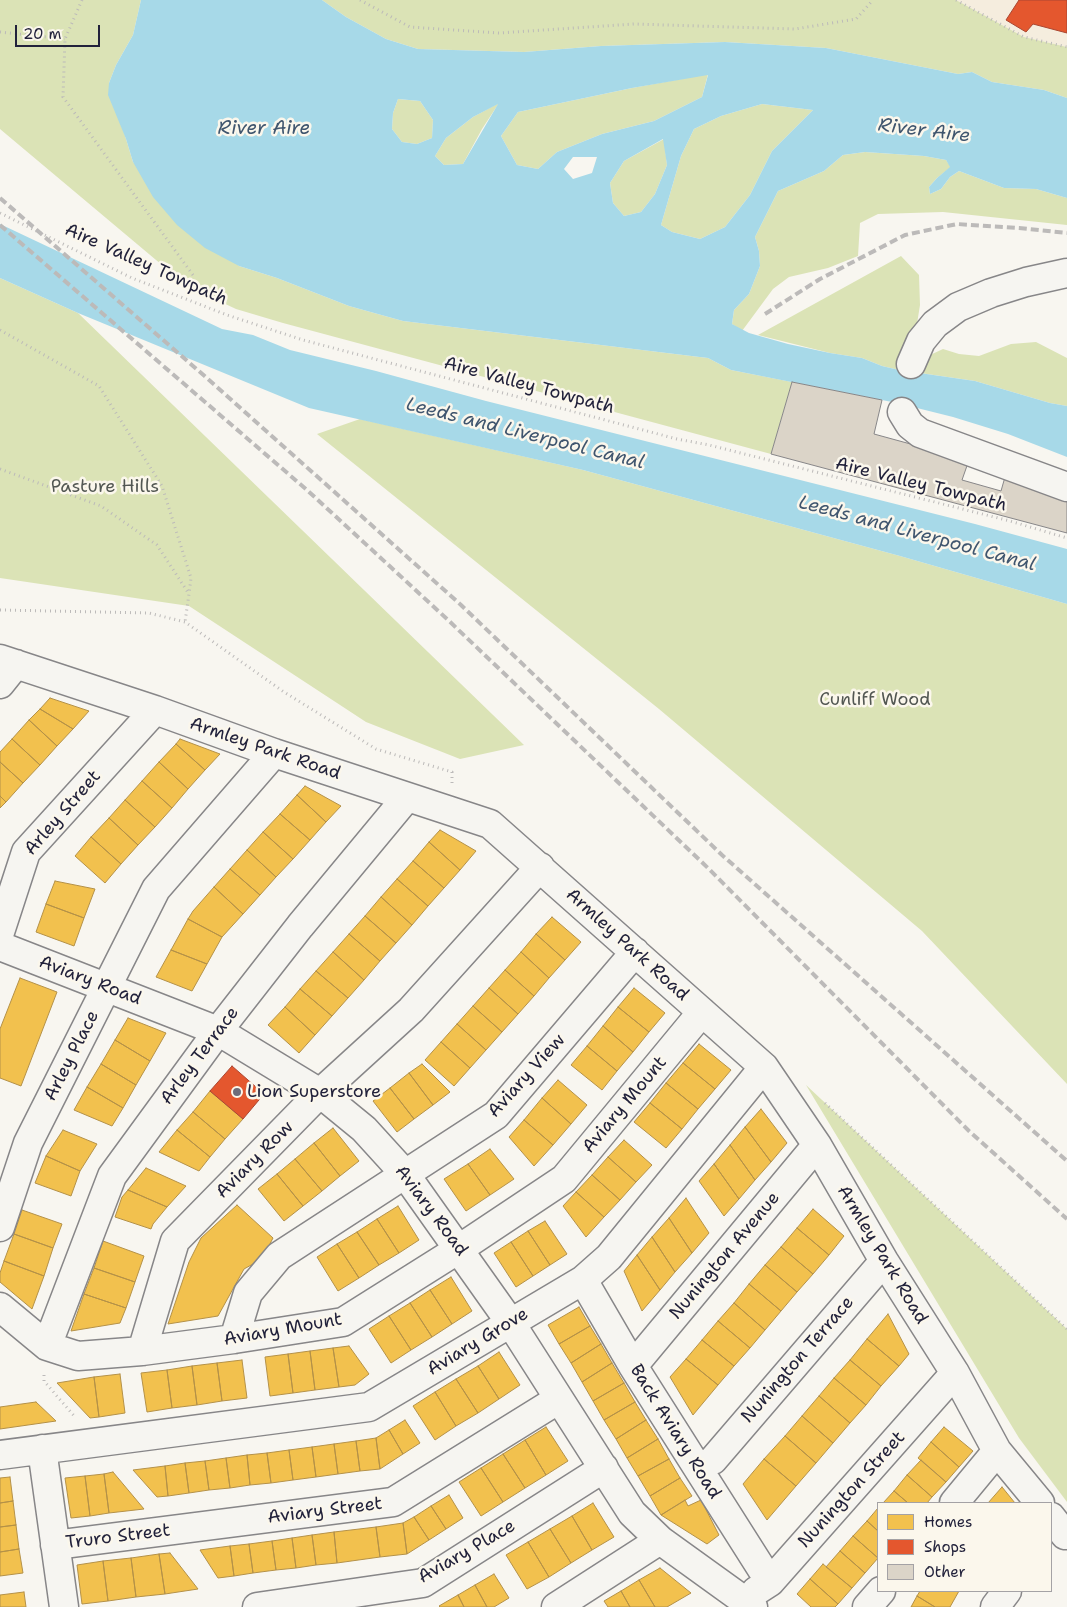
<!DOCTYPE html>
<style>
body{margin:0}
#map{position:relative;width:1067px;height:1607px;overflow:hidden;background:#f8f6f0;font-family:"Shantell Sans",sans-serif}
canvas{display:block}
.legend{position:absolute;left:877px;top:1502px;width:175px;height:90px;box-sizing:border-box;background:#fbf7ec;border:1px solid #a4a2a5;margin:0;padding:6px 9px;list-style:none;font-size:15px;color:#22223b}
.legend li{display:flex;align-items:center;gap:10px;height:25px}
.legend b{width:25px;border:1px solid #a4a2a5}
.scale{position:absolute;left:15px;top:25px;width:85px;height:22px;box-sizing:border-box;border:2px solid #22223b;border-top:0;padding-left:6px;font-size:15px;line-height:18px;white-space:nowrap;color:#22223b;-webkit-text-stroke:4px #fbf7ec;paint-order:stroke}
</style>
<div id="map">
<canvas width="1067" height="1607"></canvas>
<ul class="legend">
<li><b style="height:14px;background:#f2c14e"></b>Homes</li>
<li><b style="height:14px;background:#e4572e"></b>Shops</li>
<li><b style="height:14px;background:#dbd4c8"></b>Other</li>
</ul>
<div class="scale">20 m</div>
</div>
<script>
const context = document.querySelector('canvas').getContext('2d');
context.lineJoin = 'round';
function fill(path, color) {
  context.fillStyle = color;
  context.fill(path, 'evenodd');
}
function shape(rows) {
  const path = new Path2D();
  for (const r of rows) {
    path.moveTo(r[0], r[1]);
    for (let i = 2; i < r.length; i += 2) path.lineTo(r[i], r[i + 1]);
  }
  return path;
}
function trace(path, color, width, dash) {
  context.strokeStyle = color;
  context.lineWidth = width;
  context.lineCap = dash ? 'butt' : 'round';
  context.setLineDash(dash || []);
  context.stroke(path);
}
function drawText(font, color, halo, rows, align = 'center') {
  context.font = font + ' "Shantell Sans",sans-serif';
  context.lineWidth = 5;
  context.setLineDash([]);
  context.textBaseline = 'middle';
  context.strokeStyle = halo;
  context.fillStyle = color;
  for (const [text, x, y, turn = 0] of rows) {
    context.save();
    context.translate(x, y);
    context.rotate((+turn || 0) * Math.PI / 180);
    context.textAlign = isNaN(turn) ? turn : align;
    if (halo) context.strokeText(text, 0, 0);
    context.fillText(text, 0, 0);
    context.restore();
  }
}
fill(shape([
 [956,0,1067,0,1067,47,1024,37]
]), '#f5edde');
fill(shape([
 [0,0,141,0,133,35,116,65,109,83,133,162,239,266,277,278,349,306,403,321,708,358,731,370,792,382,771,454,283,323,236,309,187,286,0,129],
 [322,0,956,0,1024,37,1067,47,1067,98,1044,90,992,82,972,72,958,74,826,48,725,42,601,46,524,52,418,49,386,39,346,17],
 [708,74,702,97,654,121,602,134,557,152,538,169,517,165,501,136,518,112,632,88],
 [398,99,420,101,433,120,432,138,417,144,402,142,392,129,393,113],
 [499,103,482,129,463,164,444,165,435,156,446,138,473,117],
 [762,104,813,110,772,151,750,195,725,227,700,239,672,232,661,225,681,156,694,129,721,116],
 [664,139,667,165,655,194,641,212,624,216,613,203,610,183,624,161],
 [865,152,924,156,946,160,951,167,937,178,929,187,930,194,941,189,950,177,959,171,1004,188,1036,189,1067,198,1067,225,943,212,878,214,860,223,858,256,828,268,789,277,773,289,742,331,732,324,734,310,749,294,760,266,759,251,755,237,778,191,824,171,843,155],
 [901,256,919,275,920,305,916,330,899,370,882,366,862,358,830,353,758,335],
 [0,278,78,313,524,745,460,759,366,722,189,606,0,578],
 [1036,342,1067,358,1067,406,1050,403,975,381,920,373,928,356,943,349,959,354,979,356,1011,344],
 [360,419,583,470,900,556,1067,604,1067,1084,922,931,659,709,317,434],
 [806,1085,1067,1329,1067,1502,1019,1438]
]), '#dbe3b6');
fill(shape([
 [141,0,322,0,346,17,386,39,418,49,524,52,601,46,725,42,826,48,958,74,972,72,992,82,1044,90,1067,98,1067,198,1036,189,1004,188,959,171,950,177,941,189,930,194,929,187,937,178,950,167,946,160,924,156,865,152,843,155,824,171,778,191,755,237,759,251,760,266,749,294,734,310,732,324,749,333,788,344,830,353,862,358,882,366,899,370,975,381,1050,403,1067,406,1067,457,1008,434,953,417,897,403,731,370,708,358,403,321,349,306,277,278,239,266,205,248,177,225,153,197,133,162,126,139,108,95,109,83,116,65,133,35],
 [708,75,702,97,654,121,602,134,557,152,538,169,517,165,501,136,518,112,632,88],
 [398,99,420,101,433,120,432,138,417,144,402,142,392,129,393,113],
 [498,104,463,164,444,165,435,156,446,138,473,117],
 [762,104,813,110,772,151,750,195,725,227,700,239,672,232,661,225,681,156,694,129,721,116],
 [663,139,667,165,655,194,641,212,624,216,613,203,610,183,624,161],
 [573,157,597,157,592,173,573,179,564,169],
 [0,224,222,329,253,335,290,350,376,371,486,401,975,524,1067,549,1067,604,900,556,583,470,309,408,78,313,0,278]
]), '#a7d9e8');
const homes = shape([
 [50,698,89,711,73,729,40,709,50,698],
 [40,709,73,729,57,746,29,720,40,709],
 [29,720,57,746,40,765,12,739,29,720],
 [12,739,40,765,23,783,0,762,0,752,12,739],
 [180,739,220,754,205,770,176,744,180,739],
 [176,744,205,770,188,789,159,762,176,744],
 [0,762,23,783,6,802,0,796,0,762],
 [159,762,188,789,172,808,142,781,159,762],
 [142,781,172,808,155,827,125,800,142,781],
 [305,786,341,806,326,822,297,795,305,786],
 [297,795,326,822,310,840,280,814,297,795],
 [0,796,6,802,0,808,0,796],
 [125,800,155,827,138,845,109,818,125,800],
 [280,814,310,840,293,859,263,832,280,814],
 [109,818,138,845,121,864,91,837,109,818],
 [440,830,476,851,460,870,429,842,440,830],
 [263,832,293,859,276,877,247,850,263,832],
 [91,837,121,864,105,883,75,856,91,837],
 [429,842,460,870,444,888,413,861,429,842],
 [247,850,276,877,260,895,230,869,247,850],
 [413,861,444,888,428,906,397,879,413,861],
 [230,869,260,895,243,914,214,887,230,869],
 [397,879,428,906,412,925,381,897,397,879],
 [55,881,95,889,84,918,46,904,55,881],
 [214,887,243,914,222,937,188,919,193,911,214,887],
 [381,897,412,925,396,943,365,916,381,897],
 [46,904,84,918,74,946,36,932,46,904],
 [365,916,396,943,380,961,349,934,365,916],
 [552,917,581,942,565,960,536,934,552,917],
 [188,919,222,937,207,964,171,950,188,919],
 [349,934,380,961,364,980,333,952,349,934],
 [536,934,565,960,549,978,521,952,536,934],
 [171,950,207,964,192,991,156,977,171,950],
 [333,952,364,980,348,998,316,971,333,952],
 [521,952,549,978,534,996,505,970,521,952],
 [505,970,534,996,518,1014,489,988,505,970],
 [316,971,348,998,332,1016,300,989,316,971],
 [20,978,57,992,21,1086,0,1078,0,1029,20,978],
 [489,988,518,1014,502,1032,473,1006,489,988],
 [634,988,665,1013,649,1032,618,1007,634,988],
 [300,989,332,1016,315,1035,285,1007,300,989],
 [473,1006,502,1032,486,1050,457,1024,473,1006],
 [285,1007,315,1035,299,1053,268,1025,285,1007],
 [618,1007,649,1032,633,1052,603,1026,618,1007],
 [128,1018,166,1033,150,1061,115,1040,128,1018],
 [457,1024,486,1050,470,1068,441,1042,457,1024],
 [603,1026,633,1052,617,1071,587,1046,603,1026],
 [115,1040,150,1061,136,1085,101,1064,115,1040],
 [441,1042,470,1068,454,1086,425,1060,441,1042],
 [699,1044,731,1070,715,1089,683,1063,699,1044],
 [587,1046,617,1071,602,1090,571,1065,587,1046],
 [683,1063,715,1089,698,1109,666,1083,683,1063],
 [101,1064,136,1085,123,1108,87,1087,101,1064],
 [422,1064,450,1092,433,1105,409,1073,422,1064],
 [409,1073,433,1105,414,1119,390,1088,409,1073],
 [558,1080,587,1105,571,1124,542,1098,558,1080],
 [666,1083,698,1109,682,1129,650,1103,666,1083],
 [87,1087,123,1108,112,1126,74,1110,87,1087],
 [390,1088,414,1119,397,1132,373,1101,390,1088],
 [210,1091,243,1119,225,1139,193,1112,210,1091],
 [542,1098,571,1124,553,1145,524,1120,542,1098],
 [650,1103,682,1129,666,1148,634,1122,650,1103],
 [761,1109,787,1143,771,1162,745,1127,761,1109],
 [193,1112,225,1139,210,1157,177,1130,193,1112],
 [524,1120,553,1145,534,1166,509,1137,524,1120],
 [745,1127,771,1162,755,1180,730,1145,745,1127],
 [333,1128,359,1161,340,1176,314,1143,333,1128],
 [63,1130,97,1144,80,1171,46,1156,63,1130],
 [177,1130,210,1157,199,1171,159,1152,177,1130],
 [624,1140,652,1165,636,1182,608,1157,624,1140],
 [314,1143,340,1176,322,1191,295,1159,314,1143],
 [730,1145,755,1180,739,1199,714,1164,730,1145],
 [490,1149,514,1179,490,1195,468,1164,490,1149],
 [46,1156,80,1171,71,1196,35,1183,46,1156],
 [608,1157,636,1182,620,1200,592,1175,608,1157],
 [295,1159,322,1191,303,1206,277,1174,295,1159],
 [468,1164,490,1195,466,1211,444,1179,468,1164],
 [714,1164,739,1199,724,1216,699,1181,714,1164],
 [146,1168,186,1186,167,1207,128,1190,146,1168],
 [277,1174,303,1206,284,1221,258,1189,277,1174],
 [592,1175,620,1200,604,1217,576,1192,592,1175],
 [128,1190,167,1207,153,1224,151,1229,115,1217,122,1197,128,1190],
 [576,1192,604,1217,586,1237,563,1206,576,1192],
 [686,1198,709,1233,692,1253,669,1218,686,1198],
 [237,1205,273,1238,262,1259,244,1269,218,1316,168,1324,189,1262,201,1238,237,1205],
 [398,1206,419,1240,399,1253,377,1219,398,1206],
 [813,1209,844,1236,829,1255,797,1228,813,1209],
 [22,1210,62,1224,53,1248,14,1234,22,1210],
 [669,1218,692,1253,675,1272,652,1237,669,1218],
 [377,1219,399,1253,379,1265,357,1232,377,1219],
 [545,1221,567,1254,550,1265,528,1231,545,1221],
 [797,1228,829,1255,813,1274,781,1247,797,1228],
 [528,1231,550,1265,533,1276,511,1242,528,1231],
 [357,1232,379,1265,359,1278,337,1244,357,1232],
 [14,1234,53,1248,44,1276,4,1261,14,1234],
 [652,1237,675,1272,660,1290,637,1255,652,1237],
 [103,1241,144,1256,135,1282,94,1268,103,1241],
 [511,1242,533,1276,516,1287,494,1253,511,1242],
 [337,1244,359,1278,338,1291,317,1257,337,1244],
 [781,1247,813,1274,797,1292,765,1265,781,1247],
 [637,1255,660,1290,642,1311,624,1271,637,1255],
 [4,1261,44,1276,32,1309,0,1282,0,1273,4,1261],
 [765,1265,797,1292,781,1311,749,1284,765,1265],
 [94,1268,135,1282,126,1308,84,1294,94,1268],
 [451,1277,472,1311,452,1324,430,1290,451,1277],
 [749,1284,781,1311,765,1330,734,1303,749,1284],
 [430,1290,452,1324,432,1337,410,1303,430,1290],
 [84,1294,126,1308,120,1323,71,1331,84,1294],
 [410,1303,432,1337,411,1350,389,1316,410,1303],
 [734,1303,765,1330,750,1348,718,1321,734,1303],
 [579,1307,590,1326,559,1344,548,1325,579,1307],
 [888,1314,909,1354,899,1366,867,1339,888,1314],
 [389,1316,411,1350,391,1363,369,1329,389,1316],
 [718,1321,750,1348,734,1366,702,1340,718,1321],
 [590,1326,601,1344,571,1363,559,1344,590,1326],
 [867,1339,899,1366,881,1386,850,1360,867,1339],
 [702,1340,734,1366,718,1385,686,1359,702,1340],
 [601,1344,612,1363,582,1382,571,1363,601,1344],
 [349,1346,369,1374,355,1385,339,1387,333,1348,349,1346],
 [333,1348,339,1387,315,1390,310,1351,333,1348],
 [310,1351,315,1390,293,1393,288,1354,310,1351],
 [499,1352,520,1385,499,1399,478,1366,499,1352],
 [288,1354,293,1393,270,1396,265,1357,288,1354],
 [686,1359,718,1385,693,1415,670,1377,686,1359],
 [242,1360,247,1398,222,1401,217,1363,242,1360],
 [850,1360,881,1386,866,1405,834,1378,850,1360],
 [217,1363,222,1401,197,1405,192,1366,217,1363],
 [612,1363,624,1383,593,1401,582,1382,612,1363],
 [192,1366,197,1405,172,1408,167,1370,192,1366],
 [478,1366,499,1399,478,1413,456,1379,478,1366],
 [167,1370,172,1408,147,1412,141,1373,167,1370],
 [120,1374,125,1413,99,1417,94,1377,120,1374],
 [94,1377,99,1417,90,1418,57,1383,94,1377],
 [834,1378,866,1405,850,1423,819,1396,834,1378],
 [456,1379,478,1413,456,1426,435,1392,456,1379],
 [624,1383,635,1402,604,1420,593,1401,624,1383],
 [435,1392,456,1426,435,1440,413,1406,435,1392],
 [819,1396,850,1423,833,1443,802,1416,819,1396],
 [36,1402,56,1421,0,1429,0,1407,36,1402],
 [635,1402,646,1420,616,1439,604,1420,635,1402],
 [802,1416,833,1443,816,1463,785,1436,802,1416],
 [405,1420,420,1443,403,1454,389,1430,405,1420],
 [646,1420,658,1439,627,1458,616,1439,646,1420],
 [546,1427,568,1461,546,1475,525,1440,546,1427],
 [944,1427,973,1451,959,1467,931,1442,944,1427],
 [389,1430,403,1454,380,1469,376,1438,389,1430],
 [785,1436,816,1463,796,1486,764,1459,785,1436],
 [376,1438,380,1469,360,1471,356,1441,376,1438],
 [658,1439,669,1459,638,1476,627,1458,658,1439],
 [525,1440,546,1475,525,1488,503,1454,525,1440],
 [356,1441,360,1471,338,1474,334,1444,356,1441],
 [931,1442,959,1467,946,1482,918,1458,931,1442],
 [334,1444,338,1474,316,1477,312,1447,334,1444],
 [312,1447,316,1477,293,1480,289,1450,312,1447],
 [289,1450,293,1480,271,1483,267,1453,289,1450],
 [267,1453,271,1483,250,1485,247,1455,267,1453],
 [503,1454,525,1488,503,1502,481,1468,503,1454],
 [247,1455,250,1485,230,1488,226,1458,247,1455],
 [226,1458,230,1488,209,1490,205,1461,226,1458],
 [669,1459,680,1478,650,1496,638,1476,669,1459],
 [764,1459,796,1486,767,1520,743,1484,764,1459],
 [921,1460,946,1482,932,1497,907,1475,921,1460],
 [205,1461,209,1490,189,1493,185,1463,205,1461],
 [185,1463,189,1493,168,1496,165,1466,185,1463],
 [165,1466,168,1496,157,1497,133,1470,165,1466],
 [481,1468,503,1502,481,1516,459,1482,481,1468],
 [113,1472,144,1509,109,1513,104,1474,113,1472],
 [104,1474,109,1513,90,1516,85,1476,104,1474],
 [907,1475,932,1497,927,1503,908,1503,894,1491,907,1475],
 [85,1476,90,1516,71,1518,65,1478,85,1476],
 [10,1477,13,1501,0,1503,0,1478,10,1477],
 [680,1478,692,1496,661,1515,650,1496,680,1478],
 [1002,1487,1015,1503,988,1503,1002,1487],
 [894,1491,908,1503,883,1503,894,1491],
 [449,1495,463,1518,446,1529,431,1506,449,1495],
 [685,1500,688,1506,701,1500,719,1535,707,1544,661,1515,685,1500],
 [13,1501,16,1525,0,1527,0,1503,13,1501],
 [593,1503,614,1537,592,1550,572,1516,593,1503],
 [431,1506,446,1529,429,1540,414,1517,431,1506],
 [878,1508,878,1531,867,1521,878,1508],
 [572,1516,592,1550,571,1563,550,1529,572,1516],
 [414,1517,429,1540,407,1554,403,1523,414,1517],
 [867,1521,878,1531,878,1558,853,1536,867,1521],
 [403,1523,407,1554,380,1557,376,1527,403,1523],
 [16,1525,19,1549,0,1552,0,1527,16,1525],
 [376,1527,380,1557,337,1563,334,1532,376,1527],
 [550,1529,571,1563,549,1577,528,1542,550,1529],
 [334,1532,337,1563,316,1565,312,1535,334,1532],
 [312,1535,316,1565,296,1568,292,1538,312,1535],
 [853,1536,878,1558,865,1573,840,1551,853,1536],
 [292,1538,296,1568,276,1570,272,1541,292,1538],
 [272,1541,276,1570,253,1573,249,1544,272,1541],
 [528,1542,549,1577,527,1589,506,1555,528,1542],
 [249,1544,253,1573,234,1576,230,1546,249,1544],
 [230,1546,234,1576,218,1578,200,1550,230,1546],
 [19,1549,23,1573,0,1576,0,1552,19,1549],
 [840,1551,865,1573,852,1588,826,1567,840,1551],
 [170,1553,198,1589,165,1594,159,1554,170,1553],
 [159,1554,165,1594,136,1597,131,1558,159,1554],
 [131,1558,136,1597,108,1601,103,1561,131,1558],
 [103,1561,108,1601,82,1604,77,1565,103,1561],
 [823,1564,852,1588,838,1604,810,1579,823,1564],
 [660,1568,691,1593,667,1607,655,1607,639,1580,660,1568],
 [494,1574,509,1598,494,1607,487,1607,475,1585,494,1574],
 [810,1579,838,1604,835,1607,811,1607,797,1594,810,1579],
 [639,1580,655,1607,630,1607,621,1591,639,1580],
 [475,1585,487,1607,464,1607,458,1595,475,1585],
 [621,1591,630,1607,608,1607,604,1601,621,1591],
 [920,1591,959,1591,950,1607,935,1607,917,1596,920,1591],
 [24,1592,26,1607,0,1607,0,1595,24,1592],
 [458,1595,464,1607,440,1607,439,1606,458,1595],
 [917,1596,935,1607,911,1607,917,1596]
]);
fill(homes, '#f2c14e');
trace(homes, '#b49148', 1);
const shops = shape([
 [1019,0,1067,0,1067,33,1033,24,1026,32,1006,20,1019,0],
 [232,1066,264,1094,243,1119,210,1091,232,1066]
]);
fill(shops, '#e4572e');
trace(shops, '#aa4732', 1);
const building = shape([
 [792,382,882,400,874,434,969,460,962,480,1001,491,1005,477,1067,499,1067,533,771,454,792,382]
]);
fill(building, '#dbd4c8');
trace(building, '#878688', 1);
const minor = shape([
 [911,364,921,341,935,324,958,307,991,293,1026,282,1067,273],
 [902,412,910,425,920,433,1067,487],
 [0,659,155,710,274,753,490,824,764,1067,817,1145,884,1261,955,1373,997,1451,1040,1503],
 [0,684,16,664],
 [0,932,26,852,155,710],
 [0,946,218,1031,320,1093,364,1129,405,1174,510,1322,632,1513,660,1540,753,1607],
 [0,1227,28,1143,156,889,274,753],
 [583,1280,633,1366,770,1582],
 [0,1307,47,1346,78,1356,142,1351,234,1339,343,1322,459,1249,564,1179,702,1012],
 [234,1339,248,1293,279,1256,496,1115,635,952],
 [47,1346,112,1176,218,1031,300,926,407,797],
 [142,1351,175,1241,320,1093,411,1010,540,867],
 [633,1366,817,1145],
 [42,1449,64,1607],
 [0,1455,369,1407,583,1280,609,1257,764,1067],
 [713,1460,884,1261],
 [954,1503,997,1451],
 [1051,1517,1065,1535],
 [55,1545,393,1502,559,1399],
 [756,1591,770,1582,955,1373],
 [257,1607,423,1583,604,1468],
 [556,1607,660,1540],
 [867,1607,881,1591],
 [995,1607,1007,1591]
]);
trace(minor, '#878688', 31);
trace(shape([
 [82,0,65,39,63,97,193,275],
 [360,0,410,27,499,33,634,24,795,29,856,19,873,0],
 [956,0,1024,37,1067,47],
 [0,32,65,39],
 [0,213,132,278,227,315,303,340,677,439,709,445,1010,521,1067,538],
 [0,330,99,386,162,486,191,578,189,594],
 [0,469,101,506,157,545,189,594,185,622],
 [0,610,149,613,185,622,284,692,376,749,452,772,452,783],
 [825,1103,1067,1329],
 [44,1375,44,1381,75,1417]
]), '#bcbab9', 3, [1, 4]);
trace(minor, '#f6f5f1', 28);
trace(shape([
 [0,198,208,379,461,605,722,855,1067,1161],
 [0,225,307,490,447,619,709,869,969,1131,1067,1219],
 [765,314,820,279,905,235,957,224,1019,228,1067,233]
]), '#bcbab9', 4, [8, 4]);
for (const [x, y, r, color] of [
 [237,1092,5,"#6d6c7a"]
]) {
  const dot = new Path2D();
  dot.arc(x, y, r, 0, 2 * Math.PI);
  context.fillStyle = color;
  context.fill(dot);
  trace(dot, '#fbf7ec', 2);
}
drawText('18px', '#22223b', '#fbf7ec', [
 ["Aire Valley Towpath",146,265,24],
 ["Aire Valley Towpath",529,386,15],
 ["Aire Valley Towpath",921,485,14],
 ["Armley Park Road",265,749,19],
 ["Arley Street",63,813,-49],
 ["Armley Park Road",627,945,42],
 ["Aviary Road",90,981,21],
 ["Arley Place",72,1056,-63],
 ["Arley Terrace",200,1056,-53],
 ["Aviary View",527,1076,-48],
 ["Aviary Mount",625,1105,-50],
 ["Aviary Row",255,1160,-45],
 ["Aviary Road",431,1211,53],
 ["Armley Park Road",882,1255,59],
 ["Nunington Avenue",725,1256,-50],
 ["Aviary Mount",283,1330,-10],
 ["Aviary Grove",478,1342,-31],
 ["Nunington Terrace",798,1360,-49],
 ["Back Aviary Road",675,1432,58],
 ["Nunington Street",852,1490,-48],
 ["Aviary Street",325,1511,-7],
 ["Truro Street",118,1537,-7],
 ["Aviary Place",467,1552,-30]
]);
drawText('18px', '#525752', '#fbf7ec', [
 ["Pasture Hills",105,487],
 ["Cunliff Wood",875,700]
]);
drawText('18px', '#22223b', '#fbf7ec', [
 ["Lion Superstore",247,1092]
], 'left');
drawText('italic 19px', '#3f556e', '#fbf7ec', [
 ["River Aire",264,129],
 ["River Aire",924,131,7],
 ["Leeds and Liverpool Canal",525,434,14],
 ["Leeds and Liverpool Canal",917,534,15]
]);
</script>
